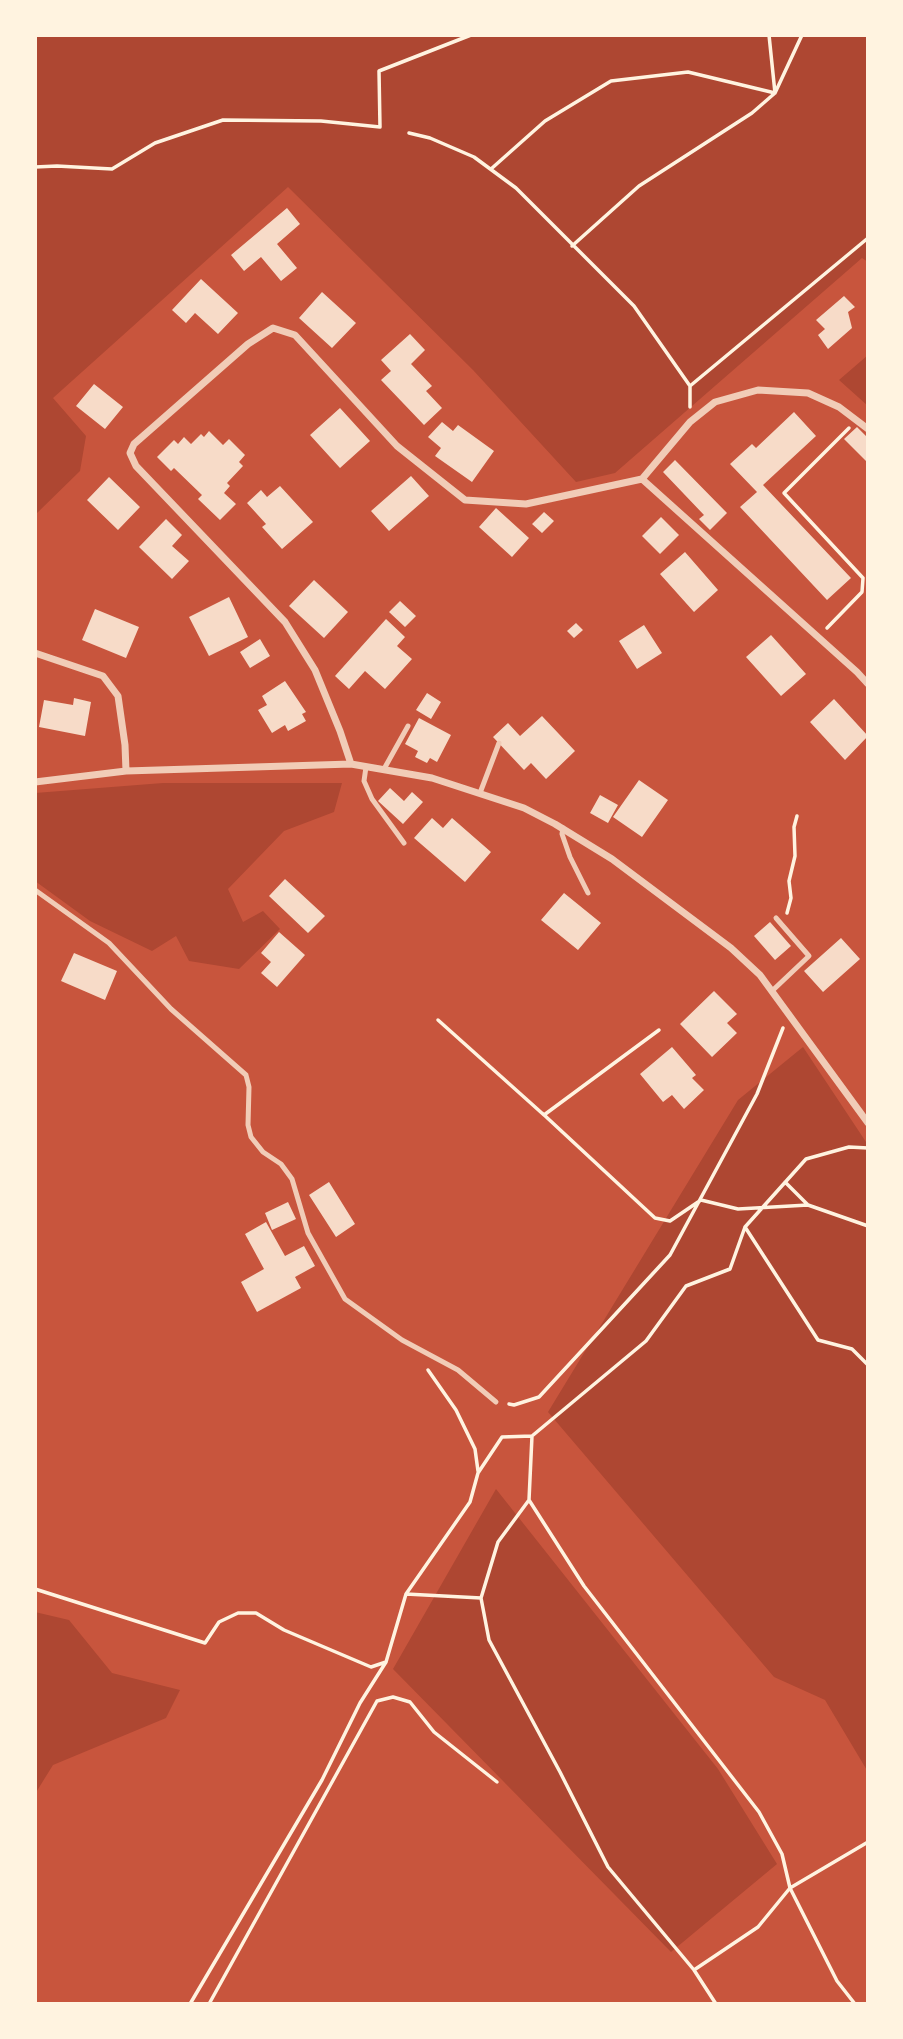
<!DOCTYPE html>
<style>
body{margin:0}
#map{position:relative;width:903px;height:2039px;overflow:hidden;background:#c8553d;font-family:"Roboto Serif",serif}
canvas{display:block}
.frame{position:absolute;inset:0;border:37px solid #fff3e0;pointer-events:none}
</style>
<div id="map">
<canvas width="903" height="2039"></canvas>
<div class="frame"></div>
</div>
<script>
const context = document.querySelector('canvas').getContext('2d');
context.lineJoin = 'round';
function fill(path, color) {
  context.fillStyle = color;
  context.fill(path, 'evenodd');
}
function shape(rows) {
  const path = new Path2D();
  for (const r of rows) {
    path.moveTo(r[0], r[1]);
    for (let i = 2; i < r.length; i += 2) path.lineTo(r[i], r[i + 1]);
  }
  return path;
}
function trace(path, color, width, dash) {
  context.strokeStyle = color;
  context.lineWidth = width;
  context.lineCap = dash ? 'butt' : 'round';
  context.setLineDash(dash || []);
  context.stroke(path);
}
fill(shape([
 [35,35,868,35,868,262,862,258,615,473,576,482,473,370,288,187,53,398,86,436,80,471,35,515],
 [868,355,868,406,839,380],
 [163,783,342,783,334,812,284,831,228,889,243,922,263,911,280,929,239,969,189,961,176,936,152,951,90,921,35,881,35,793],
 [803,1047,868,1145,868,1772,825,1700,774,1677,548,1412,738,1100],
 [496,1489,718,1769,777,1864,671,1952,393,1669],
 [35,1612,69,1620,112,1673,180,1690,166,1718,53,1765,35,1794]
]), '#ae4732');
fill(shape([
 [287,208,300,224,277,244,297,268,281,281,261,257,244,271,231,255],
 [201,279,238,313,218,334,195,313,186,323,172,310],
 [322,292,356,323,332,348,299,318],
 [844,296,855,307,848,312,852,328,828,349,818,335,825,329,816,320],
 [410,334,425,350,411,364,432,386,426,391,442,408,424,425,381,380,391,371,381,360],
 [94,384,123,407,105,429,76,406],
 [340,408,370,441,340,468,310,435],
 [794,412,816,436,763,485,851,578,827,600,740,507,757,492,730,464,752,444,756,448],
 [442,422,453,431,458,425,494,451,472,482,435,456,441,448,428,437],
 [857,427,868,438,868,463,844,439],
 [209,431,223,445,229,439,245,455,239,462,243,466,227,483,230,486,224,493,236,504,220,520,198,499,202,495,174,468,171,471,157,457,174,440,178,444,184,437,191,444,201,434,204,437],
 [675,460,727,513,710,530,699,519,704,515,663,472],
 [411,476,429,496,389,531,371,511],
 [109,477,140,507,118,530,87,500],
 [280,486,313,522,282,549,262,527,266,524,247,503,261,490,267,497],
 [496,508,529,538,512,557,479,527],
 [544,512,554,521,542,533,532,524],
 [661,517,679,535,660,554,642,536],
 [166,519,182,535,172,546,189,561,172,579,139,547],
 [685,552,718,590,694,612,660,574],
 [314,580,348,612,324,638,289,606],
 [229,597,248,637,209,656,189,617],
 [400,601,416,616,405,627,389,612],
 [95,609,139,627,126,658,82,640],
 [386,619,405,637,397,646,412,659,385,689,365,671,349,689,335,676],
 [576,623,583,630,574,638,567,631],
 [644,625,662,653,637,669,619,641],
 [771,635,806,674,781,696,746,657],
 [260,639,270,656,250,668,240,652],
 [285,681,306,712,302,714,306,721,288,731,285,725,272,733,258,710,267,705,262,696],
 [427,693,441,702,431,719,416,710],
 [74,698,91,702,85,736,39,727,44,700,73,705],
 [834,699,868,736,845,760,810,722],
 [542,716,575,751,546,779,531,763,524,770,493,737,508,723,520,736],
 [419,718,451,735,437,762,430,758,427,763,415,757,418,751,405,744],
 [639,780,668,800,642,837,613,817],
 [390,788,404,801,412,792,423,802,403,824,378,801],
 [600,795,618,805,608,823,590,813],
 [432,818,443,828,452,818,491,852,465,882,414,838],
 [285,879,325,916,308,933,269,896],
 [564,893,601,923,578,950,541,920],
 [770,922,791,946,775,960,754,936],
 [279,932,305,955,277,987,261,973,271,962,261,953],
 [841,938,860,959,823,992,804,971],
 [74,953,117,971,105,1000,61,981],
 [714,991,737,1014,727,1023,737,1033,712,1057,680,1024],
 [672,1047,696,1075,692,1078,704,1090,684,1109,672,1095,663,1102,640,1074],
 [329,1182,355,1224,336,1237,309,1195],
 [288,1202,296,1219,272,1230,265,1213],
 [266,1222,285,1256,304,1246,315,1266,295,1277,301,1288,257,1312,241,1282,264,1269,245,1234]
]), '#f7dbc8');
trace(shape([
 [409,133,430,138,474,157,516,188,634,306,690,386,690,407],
 [35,167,57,166,112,169,155,143,223,120,321,121,380,127,379,71,471,35],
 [491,169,545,121,611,81,688,72,775,93,769,35],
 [572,246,639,186,752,113,775,93,802,35],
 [690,386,868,238],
 [827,628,862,592,863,578,784,493,849,428],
 [787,913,791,898,789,881,795,856,794,827,797,816],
 [438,1020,544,1115,659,1030],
 [542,1113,655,1218,670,1221,701,1200,738,1209,808,1205,868,1226],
 [785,1182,808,1205],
 [745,1227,818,1340,852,1349,868,1365],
 [428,1370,456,1410,475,1449,478,1471],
 [509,1404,514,1405,539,1397,670,1255,757,1094,783,1028],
 [532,1436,529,1500,498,1542,481,1598,489,1640,560,1772,608,1867,694,1970,758,1927,790,1888,868,1842],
 [529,1500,584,1586,759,1812,782,1854,790,1888,837,1981,855,2004],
 [35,1589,205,1643,219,1622,238,1613,256,1613,284,1630,371,1667,386,1662],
 [406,1594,481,1598],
 [694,1970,716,2004],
 [190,2004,322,1780,360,1703,386,1662,406,1594,470,1502,478,1473,502,1437,532,1436,646,1341,686,1286,730,1269,745,1227,806,1159,849,1147,868,1148],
 [209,2004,377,1701,393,1697,410,1702,434,1732,497,1782]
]), '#fff3e0', 3.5);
trace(shape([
 [366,767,364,781,372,799,404,843],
 [384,769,408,726],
 [480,793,499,743],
 [563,828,562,834,570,857,588,893],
 [35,890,109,943,171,1009,246,1075,249,1087,248,1125,251,1137,263,1152,281,1164,292,1179,308,1233,345,1299,402,1340,458,1370,496,1402],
 [772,991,809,956,776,918]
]), '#f1ccb7', 5);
trace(shape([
 [642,479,857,672,868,684],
 [642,479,690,422,715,402,758,390,808,393,839,407,868,429],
 [35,653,103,676,118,696,125,745,126,771],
 [351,764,340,731,315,670,285,622,136,466,130,453,134,444,248,344,273,328,295,335,397,446,465,500,526,504,642,479],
 [35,782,126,771,351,764,432,778,524,808,555,824,612,859,731,948,760,975,868,1123]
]), '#f1ccb7', 7);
</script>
